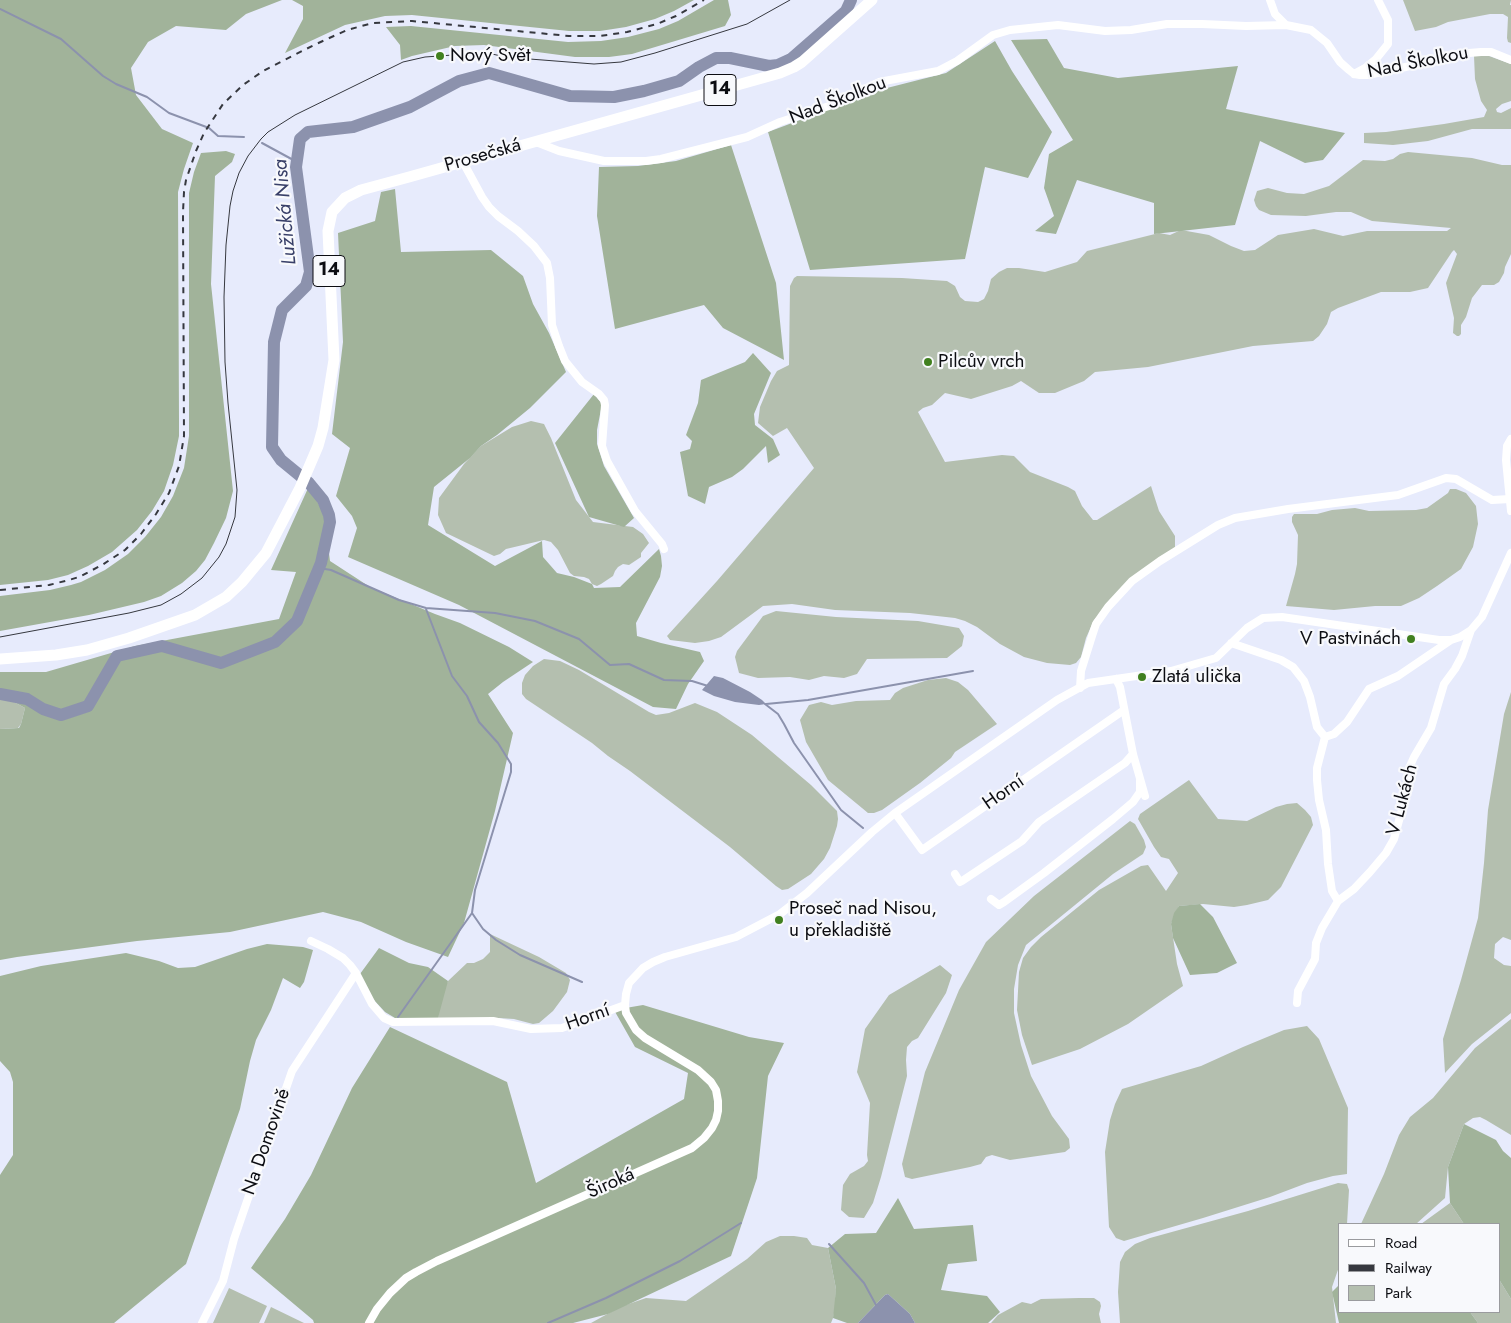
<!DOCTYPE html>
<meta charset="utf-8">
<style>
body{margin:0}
#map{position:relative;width:1511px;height:1323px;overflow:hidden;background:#e7ebfc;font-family:Jost,sans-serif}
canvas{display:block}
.legend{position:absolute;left:1338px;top:1223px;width:162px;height:90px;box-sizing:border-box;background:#f8f9fc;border:1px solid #9a9b9e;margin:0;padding:6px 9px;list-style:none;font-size:15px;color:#0c0d12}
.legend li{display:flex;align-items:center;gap:10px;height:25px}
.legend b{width:25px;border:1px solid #9a9b9e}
</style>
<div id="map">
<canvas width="1511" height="1323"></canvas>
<ul class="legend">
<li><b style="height:6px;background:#fff"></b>Road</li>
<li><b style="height:6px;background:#36383f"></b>Railway</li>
<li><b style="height:14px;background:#b4bfaf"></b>Park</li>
</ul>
</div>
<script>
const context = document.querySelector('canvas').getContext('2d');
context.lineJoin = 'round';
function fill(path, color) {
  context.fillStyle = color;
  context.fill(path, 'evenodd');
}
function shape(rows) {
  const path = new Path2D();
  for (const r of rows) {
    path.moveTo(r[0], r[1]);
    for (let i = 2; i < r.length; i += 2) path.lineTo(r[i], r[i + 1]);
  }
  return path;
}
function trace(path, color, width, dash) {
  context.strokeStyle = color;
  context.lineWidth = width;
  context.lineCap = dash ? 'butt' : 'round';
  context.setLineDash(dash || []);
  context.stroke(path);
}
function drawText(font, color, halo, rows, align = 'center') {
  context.font = font + ' Jost,sans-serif';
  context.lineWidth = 4.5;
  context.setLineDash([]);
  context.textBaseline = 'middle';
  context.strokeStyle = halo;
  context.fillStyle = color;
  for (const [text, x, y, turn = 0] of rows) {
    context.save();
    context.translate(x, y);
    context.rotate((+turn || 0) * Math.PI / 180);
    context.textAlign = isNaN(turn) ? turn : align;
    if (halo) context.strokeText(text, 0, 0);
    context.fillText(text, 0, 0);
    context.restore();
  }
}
fill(shape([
 [1403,0,1511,0,1510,5,1511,5,1511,43,1508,42,1507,38,1508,17,1503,14,1490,14,1448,22,1436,27,1415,31],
 [1474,56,1489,56,1511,64,1511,101,1502,104,1496,109,1497,112,1501,113,1511,108,1511,129,1472,129,1428,141,1393,145,1364,143,1364,133,1386,132,1444,124,1484,117,1487,110,1481,101,1475,79],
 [1408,152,1472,158,1502,165,1511,165,1511,254,1505,267,1504,273,1499,282,1494,285,1482,285,1472,298,1466,317,1461,325,1461,334,1459,336,1457,336,1453,333,1454,318,1446,283,1457,254,1454,250,1452,252,1428,288,1410,292,1381,292,1338,308,1331,312,1327,324,1319,336,1313,341,1253,346,1148,367,1095,372,1084,381,1055,393,1039,393,1021,381,1012,386,971,399,945,393,932,405,923,408,918,412,945,462,1002,455,1014,456,1030,472,1068,487,1075,491,1082,506,1093,520,1097,520,1151,486,1159,511,1175,536,1175,549,1135,575,1094,620,1086,638,1081,657,1076,663,1070,665,1047,663,1024,657,1000,644,977,627,965,621,955,618,910,613,835,610,792,604,763,606,721,637,709,641,695,643,670,640,667,636,717,581,814,468,787,428,773,436,758,423,760,407,771,381,777,371,789,365,790,286,794,278,797,276,902,278,947,281,955,286,960,297,965,301,978,302,984,299,988,291,991,279,999,272,1007,268,1019,268,1045,272,1077,262,1087,251,1159,233,1170,235,1181,230,1209,235,1231,246,1244,251,1255,250,1278,235,1314,229,1343,236,1367,231,1447,231,1451,228,1372,221,1351,212,1336,212,1306,216,1271,215,1259,210,1256,206,1254,200,1257,191,1268,188,1287,193,1304,194,1329,186,1363,160,1385,161,1393,159,1400,154],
 [531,421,544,424,551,438,576,500,593,522,633,527,643,534,649,543,641,553,641,557,629,565,623,564,618,567,615,571,613,576,601,584,597,586,592,584,589,579,584,577,574,576,570,573,558,550,551,542,544,540,506,549,500,554,494,556,446,533,438,515,439,498,464,464,481,446,512,427],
 [1450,489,1456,489,1466,493,1476,506,1478,524,1473,547,1461,569,1437,586,1419,598,1401,606,1375,606,1334,610,1286,606,1295,574,1297,564,1298,535,1292,522,1292,517,1294,514,1317,514,1332,510,1355,508,1369,511,1416,510,1427,508,1448,493],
 [776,611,836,617,918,621,959,628,964,636,962,646,947,658,867,659,857,674,844,678,824,676,809,680,790,677,758,678,739,673,735,657,737,651,763,616],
 [544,659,560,661,579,670,649,712,656,715,669,713,695,703,717,712,752,735,811,785,837,811,838,819,837,826,830,848,824,859,811,874,788,889,782,890,776,886,730,847,630,771,608,756,592,743,526,699,522,694,522,683,525,675,533,666],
 [946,678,958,682,968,690,997,724,955,752,951,758,920,783,882,810,874,813,868,813,862,808,828,780,806,742,800,720,809,705,821,702,832,705,856,701,890,700,895,693,903,688,928,680],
 [1511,692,1511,940,1503,937,1495,944,1494,958,1504,965,1511,966,1511,1013,1472,1044,1445,1073,1443,1039,1461,980,1478,918,1484,863,1488,810,1504,714],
 [0,698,14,702,25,708,21,724,18,728,0,729],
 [1189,780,1218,819,1247,821,1276,807,1287,804,1297,803,1305,810,1311,817,1313,825,1281,887,1268,900,1247,905,1234,907,1203,904,1179,906,1171,924,1177,964,1183,986,1128,1024,1080,1049,1032,1065,1022,1035,1017,1010,1019,972,1023,958,1031,947,1041,937,1099,890,1141,866,1148,865,1166,891,1178,873,1169,859,1161,857,1154,847,1138,819,1140,814],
 [1130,821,1135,824,1144,840,1146,847,1143,854,1113,874,1026,945,1018,965,1014,989,1014,1013,1021,1045,1031,1076,1052,1116,1069,1139,1070,1148,1065,1152,1010,1160,992,1155,986,1157,981,1164,970,1167,912,1179,905,1177,902,1164,925,1072,959,990,986,942,1034,896],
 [490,934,539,957,566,973,570,980,567,992,553,1011,539,1023,533,1024,514,1019,498,1018,438,1018,439,999,448,981,467,963,474,963,483,959,490,952],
 [940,965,952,975,946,993,918,1038,912,1041,907,1047,906,1060,907,1076,881,1177,873,1203,864,1218,849,1217,841,1210,843,1185,850,1174,864,1166,868,1161,867,1155,870,1103,857,1072,865,1029,889,995],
 [1511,1019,1511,1135,1486,1120,1480,1117,1473,1118,1464,1124,1448,1167,1445,1198,1416,1224,1361,1224,1384,1174,1399,1135,1410,1117,1433,1098,1475,1048],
 [1307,1026,1319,1039,1348,1108,1347,1174,1333,1176,1307,1183,1270,1197,1203,1218,1124,1241,1116,1238,1109,1227,1105,1152,1110,1120,1115,1104,1122,1089,1201,1066,1243,1047,1284,1030],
 [1338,1183,1347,1184,1349,1190,1347,1224,1340,1224,1340,1264,1332,1287,1336,1323,1120,1323,1118,1292,1120,1262,1125,1252,1135,1244,1150,1238,1248,1211],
 [1450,1203,1464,1224,1421,1224],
 [780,1236,794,1236,807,1238,812,1245,828,1248,836,1289,835,1308,833,1318,831,1323,591,1323,620,1307,646,1298,686,1301,747,1259,766,1242],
 [1500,1281,1511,1299,1511,1323,1478,1323,1470,1312,1500,1312],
 [229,1288,267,1306,259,1323,213,1323],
 [1079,1298,1094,1298,1100,1302,1101,1306,1099,1314,1101,1323,991,1323,998,1315,1022,1302,1031,1304,1041,1299],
 [271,1307,304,1323,264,1323]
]), '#b4bfaf');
fill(shape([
 [0,0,282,0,246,14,226,30,176,26,148,42,131,68,136,95,162,129,193,143,184,169,178,192,179,421,179,436,173,465,164,491,152,511,137,530,112,552,88,566,68,575,48,580,0,585],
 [292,0,694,0,674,11,655,19,626,27,600,31,569,31,412,15,385,16,345,25,285,53,303,19,303,6],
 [714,0,728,0,731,15,725,26,632,54,609,57,575,57,484,45,455,46,412,56,401,60,400,45,386,27,411,26,568,42,601,41,628,37,659,29,678,21],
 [1047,39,1064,68,1118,78,1238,66,1226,109,1345,133,1323,160,1305,163,1260,141,1235,225,1154,234,1154,203,1077,180,1056,234,1035,231,1054,216,1044,188,1049,154,1073,140,1011,40],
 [995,41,1012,71,1052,132,1028,178,985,167,965,259,810,270,768,132,883,89,946,73],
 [731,145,776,283,784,360,723,328,704,305,615,329,597,216,599,167,638,166,676,161],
 [226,151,235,154,232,162,215,176,211,284,233,491,226,518,214,543,205,560,196,571,182,583,161,596,144,602,89,615,0,631,0,596,50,590,71,585,81,582,105,570,128,554,145,537,161,517,173,496,184,468,189,436,189,193,194,172,201,153],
 [395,189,401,252,491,250,523,276,533,304,549,333,566,372,530,408,497,435,481,446,470,458,434,487,428,525,495,566,542,541,543,557,557,573,574,577,592,584,594,588,620,587,659,549,661,556,662,566,660,577,636,623,637,636,661,643,700,652,704,661,688,684,676,709,653,707,459,605,348,557,357,528,352,516,336,496,350,448,332,434,343,342,338,233,375,221,381,192],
 [753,353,771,373,754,414,755,425,773,439,780,455,768,463,766,446,743,469,732,477,709,487,705,504,688,496,680,452,690,449,692,441,686,435,698,403,701,380,745,362],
 [594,394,602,404,597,430,597,444,604,466,634,518,624,527,589,517,555,443],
 [309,486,324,514,330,561,370,587,435,614,460,623,509,647,533,662,503,682,488,694,513,733,495,811,464,923,448,957,406,942,361,922,323,912,230,932,137,941,17,957,0,960,0,729,19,728,21,724,25,708,14,702,0,698,0,672,46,672,135,646,279,619,296,572,271,570],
 [1200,904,1213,917,1237,963,1217,973,1190,975,1173,938,1171,924,1174,913,1179,906],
 [267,944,303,947,313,950,304,982,300,988,283,978,271,1010,256,1040,250,1061,240,1109,186,1264,114,1323,0,1323,0,1175,13,1155,13,1082,10,1072,0,1061,0,976,41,966,126,953,159,961,178,968,195,967,247,949],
 [379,948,409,963,428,967,448,981,438,1018,395,1018,385,1012,373,999,360,974],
 [643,1005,749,1037,784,1043,768,1076,757,1178,731,1256,608,1314,573,1323,314,1323,313,1320,251,1268,285,1219,311,1175,352,1088,390,1027,507,1082,536,1183,684,1099,688,1073,635,1047,614,1010],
 [1464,1124,1496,1140,1503,1151,1511,1158,1511,1299,1500,1281,1500,1224,1464,1224,1450,1203,1448,1167],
 [898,1198,914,1229,973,1225,977,1261,948,1264,941,1290,987,1296,1000,1312,988,1323,915,1323,910,1314,888,1294,885,1295,858,1323,847,1323,833,1318,836,1289,828,1248,845,1234,876,1233],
 [1340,1284,1340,1312,1470,1312,1478,1323,1339,1323,1332,1292]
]), '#a1b39a');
fill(shape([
 [714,676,723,678,750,692,762,700,766,704,759,705,735,702,714,696,702,690],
 [888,1294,910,1314,915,1323,858,1323,885,1295]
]), '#8c92ad');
trace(shape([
 [0,9,61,39,103,76,116,84,147,97,169,113,209,128,218,136,244,137],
 [262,143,297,162],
 [319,568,331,570,399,600,426,608,495,613,535,621,579,639,610,665,629,664,664,680,692,681,708,686],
 [426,609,452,676,467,696,479,722,498,743,511,764,511,772,475,890,472,913,483,929,496,940,520,955,582,982],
 [765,704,778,714,784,724,794,743,841,810,863,828],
 [766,704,808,700,973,671],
 [398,1017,472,913],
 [829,1244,864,1283,876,1305],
 [548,1323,606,1298,680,1261,741,1223]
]), '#8c92ad', 2);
trace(shape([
 [0,694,27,699,43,709,61,715,88,706,117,656,162,646,221,663,275,642,297,621,321,563,330,522,329,515,323,500,309,483,281,460,272,447,274,342,282,310,306,286,310,272,296,167,300,139,308,132,353,127,410,107,459,81,489,73,570,96,614,97,644,91,679,81,699,67,716,58,730,58,769,66,778,65,791,59,846,11,851,0]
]), '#8c92ad', 12);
trace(shape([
 [1270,0,1275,14,1286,25],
 [1354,74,1365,68,1376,59,1388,44,1388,20,1378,0],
 [536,142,559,151,604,161,646,161,661,159,747,137,780,122,829,106,879,82,938,71,957,61,993,35,1010,30,1058,25,1105,31,1131,30,1167,24,1202,24,1246,26,1286,25,1311,30,1327,43,1340,62,1349,70,1354,74,1360,75,1368,75,1429,62,1457,54,1481,52,1491,52,1511,60],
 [463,162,482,197,489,207,498,216,518,231,534,246,547,263,550,278,552,325,559,346,565,361,582,382,599,394,604,400,605,405,602,446,607,461,635,511,662,544,664,549],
 [1511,439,1507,446,1506,460,1511,511],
 [1231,643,1281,660,1293,667,1304,681,1310,697,1317,727,1325,737,1317,768,1317,780,1319,800,1326,830,1328,864,1332,891,1338,901],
 [1116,679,1120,687,1133,754,1145,796],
 [1080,688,1081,671,1092,636,1096,624,1108,607,1132,581,1160,561,1218,525,1235,518,1288,509,1398,495,1446,478,1456,479,1492,500,1510,499],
 [1325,737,1334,734,1347,722,1369,689,1398,676,1451,640],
 [895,813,922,850,1124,710],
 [955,874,960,882,962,881,1022,841,1039,822,1125,763,1133,754],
 [991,899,999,905,1004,902,1044,873,1113,819,1133,802,1140,792,1140,780],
 [311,941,328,949,343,958,350,965,356,973,372,1004,384,1018,393,1022,493,1021,531,1029,562,1028,625,1005],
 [1297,1003,1298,991,1315,959,1316,943,1322,928,1338,901,1354,889,1370,872,1386,853,1394,839,1407,791,1408,773,1410,766,1414,757,1431,728,1444,684,1455,669,1462,656,1471,630],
 [202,1323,223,1281,234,1239,292,1071,356,973],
 [369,1323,377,1309,390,1293,406,1278,416,1272,437,1261,692,1148,704,1138,712,1128,716,1120,718,1111,718,1101,716,1090,711,1082,698,1070,645,1038,636,1030,626,1013,625,1005,626,994,629,983,643,968,653,962,665,957,736,937,780,914,807,893,872,832,895,813,1057,700,1088,683,1171,671,1216,658,1247,628,1263,618,1282,617,1439,640,1451,640,1460,637,1471,630,1482,617,1511,553]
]), '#fff', 8);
trace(shape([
 [0,659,56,655,87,650,129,638,195,615,226,597,242,582,266,553,300,488,318,446,323,428,334,360,328,231,332,212,345,198,361,190,409,177,780,73,794,67,802,62,872,0]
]), '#fff', 11);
trace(shape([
 [504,57,594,64,621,62,655,53,747,24,790,0],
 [0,637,129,613,161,605,181,594,202,578,219,557,226,544,235,517,237,490,228,403,225,362,224,297,226,245,230,206,233,191,239,173,248,156,261,139,268,132,295,115,403,62,425,57,467,54,492,54,510,58]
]), '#36383f', 1);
trace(shape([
 [0,590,49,585,69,580,79,577,102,565,125,550,141,534,156,514,169,493,179,466,184,436,183,212,184,192,186,180,196,151,204,133,223,104,243,85,263,71,314,45,347,30,373,23,412,21,569,36,600,36,627,32,657,24,676,16,704,0]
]), '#36383f', 2, [6, 6]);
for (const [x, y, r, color] of [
 [440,56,5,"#41801f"],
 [928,362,5,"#41801f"],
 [1411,639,5,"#41801f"],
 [1142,677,5,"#41801f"],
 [779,920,5,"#41801f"]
]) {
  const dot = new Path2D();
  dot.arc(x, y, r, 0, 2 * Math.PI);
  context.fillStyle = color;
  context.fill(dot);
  trace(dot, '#f8f9fc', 2);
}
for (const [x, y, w] of [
 [720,90,32],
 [329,271,32]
]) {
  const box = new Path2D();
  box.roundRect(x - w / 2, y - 15.5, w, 31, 4);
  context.fillStyle = '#f8f9fc';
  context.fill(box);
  trace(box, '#0c0d12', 1);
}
drawText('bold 18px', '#0c0d12', null, [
 ["14",720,90],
 ["14",329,271]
]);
drawText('19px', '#0c0d12', '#f8f9fc', [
 ["Nový Svět",450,56],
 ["Pilcův vrch",938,362],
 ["V Pastvinách",1401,639,"right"],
 ["Zlatá ulička",1152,677],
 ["Proseč nad Nisou,",789,909],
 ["u překladiště",789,931]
], 'left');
drawText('19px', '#0c0d12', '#f8f9fc', [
 ["Nad Školkou",1418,63,-11],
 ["Nad Školkou",838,101,-21],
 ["Prosečská",483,156,-16],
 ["Horní",1004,793,-35],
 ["V Lukách",1403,800,-75],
 ["Horní",588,1018,-20],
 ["Na Domovině",267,1142,-71],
 ["Široká",611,1184,-24]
]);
drawText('italic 20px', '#394069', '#f8f9fc', [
 ["Lužická Nisa",286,212,-95]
]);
</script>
